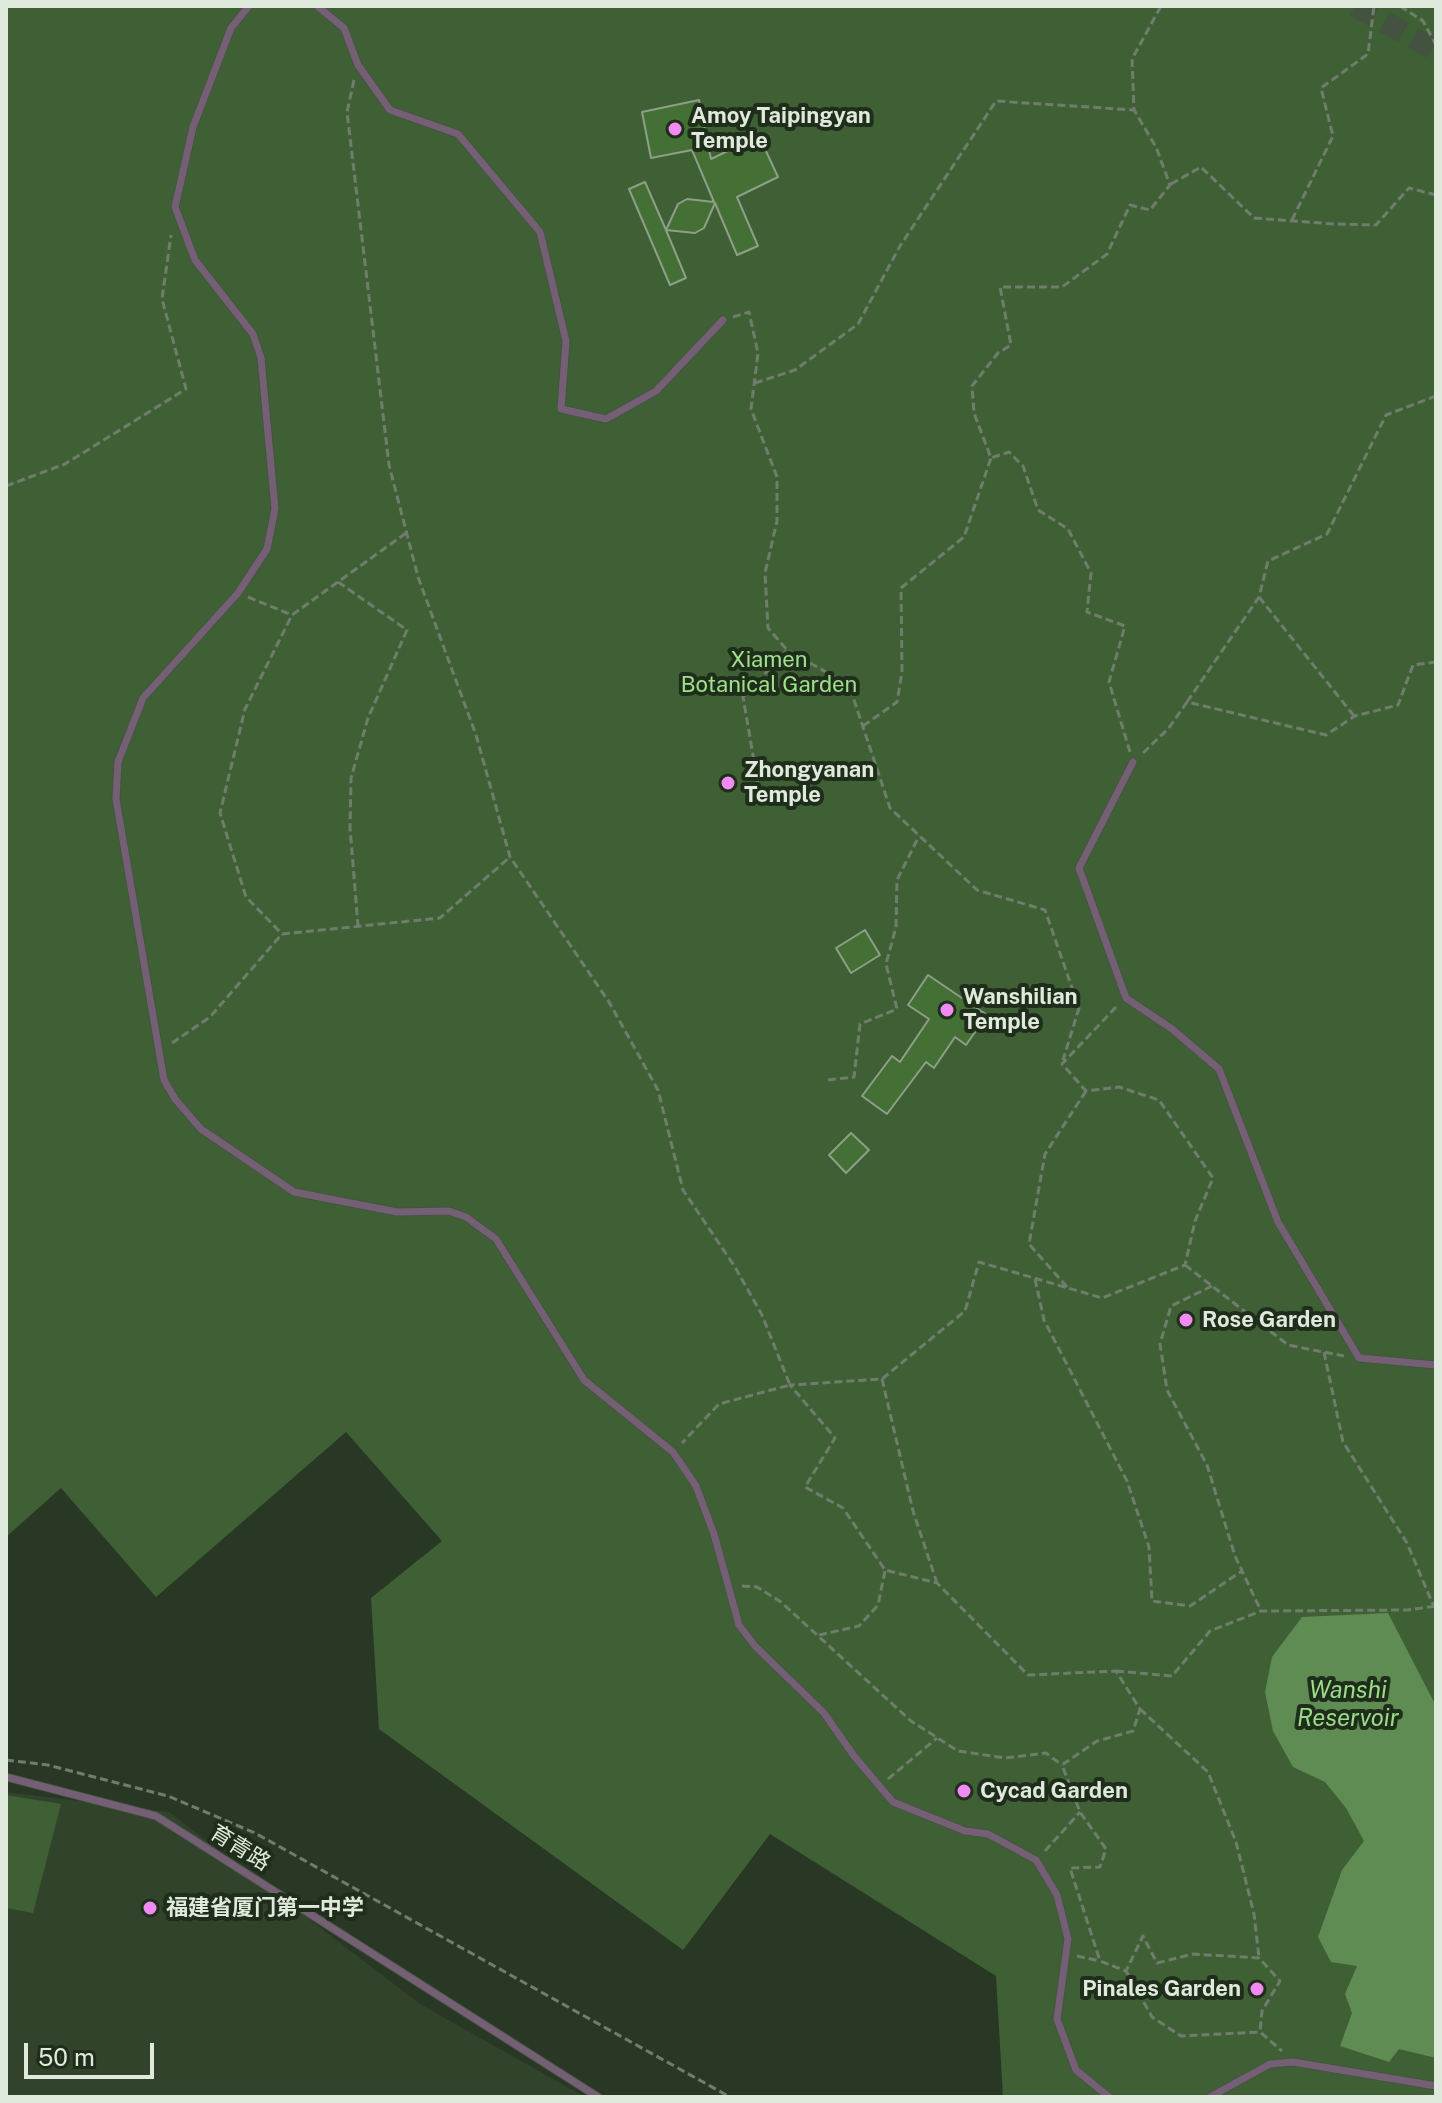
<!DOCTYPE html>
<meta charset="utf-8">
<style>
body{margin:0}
#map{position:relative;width:1442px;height:2103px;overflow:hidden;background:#283824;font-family:"Public Sans",sans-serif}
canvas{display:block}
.frame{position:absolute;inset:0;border:8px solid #dfe9dc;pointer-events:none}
.scale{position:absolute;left:24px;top:2043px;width:130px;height:36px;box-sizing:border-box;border:4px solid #dfe9dc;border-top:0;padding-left:10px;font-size:24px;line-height:28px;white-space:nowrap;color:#dfe9dc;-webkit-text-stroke:6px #1f2e1a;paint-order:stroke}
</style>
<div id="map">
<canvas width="1442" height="2103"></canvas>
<div class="frame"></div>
<div class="scale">50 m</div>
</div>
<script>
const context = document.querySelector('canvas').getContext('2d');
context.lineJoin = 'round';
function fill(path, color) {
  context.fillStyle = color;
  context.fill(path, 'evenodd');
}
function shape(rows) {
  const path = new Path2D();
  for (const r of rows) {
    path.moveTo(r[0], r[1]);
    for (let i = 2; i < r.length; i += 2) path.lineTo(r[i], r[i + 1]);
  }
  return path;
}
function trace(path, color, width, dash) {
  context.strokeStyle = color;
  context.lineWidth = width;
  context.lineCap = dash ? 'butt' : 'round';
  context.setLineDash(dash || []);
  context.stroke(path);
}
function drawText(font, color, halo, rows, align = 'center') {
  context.font = font + ' "Public Sans","Noto Sans SC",sans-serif';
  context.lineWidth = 8;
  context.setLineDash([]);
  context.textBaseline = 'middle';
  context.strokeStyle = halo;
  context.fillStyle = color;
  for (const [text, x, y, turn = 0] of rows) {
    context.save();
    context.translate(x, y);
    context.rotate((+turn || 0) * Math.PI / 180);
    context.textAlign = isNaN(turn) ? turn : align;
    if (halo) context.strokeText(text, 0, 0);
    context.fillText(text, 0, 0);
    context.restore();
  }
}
fill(shape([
 [6,1792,169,1812,420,2004,585,2097,6,2097]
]), '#31432b');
fill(shape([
 [6,6,1436,6,1436,2097,1003,2097,996,1976,770,1834,683,1950,379,1729,371,1598,442,1541,346,1432,156,1597,61,1488,6,1537],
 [6,1795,61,1804,33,1913,6,1908]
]), '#3f6035');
fill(shape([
 [1388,1613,1436,1706,1436,2058,1399,2049,1389,2062,1340,2046,1352,2013,1345,1994,1357,1966,1331,1962,1318,1937,1342,1870,1364,1841,1346,1808,1325,1782,1293,1767,1273,1731,1265,1692,1272,1657,1302,1617]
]), '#5f8c52');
const building = shape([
 [699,100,711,159,759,136,778,177,737,197,758,246,737,255,715,203,704,228,695,233,666,230,686,278,670,285,629,189,645,182,666,230,678,204,687,199,714,202,692,150,651,158,642,112,699,100],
 [865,930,880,955,851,973,836,948,865,930],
 [928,975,987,1015,966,1045,955,1037,934,1068,926,1062,887,1114,862,1096,892,1056,900,1062,929,1019,908,1005,928,975],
 [851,1133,869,1150,846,1173,829,1155,851,1133]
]);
fill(building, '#447036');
trace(building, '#8d9f88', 2);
trace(shape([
 [1355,6,1436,50]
]), '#435340', 22, [22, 11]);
const service = shape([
 [249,6,231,28,193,127,175,207,195,260,253,334,261,358,275,509,267,549,238,593,143,698,118,762,116,799,164,1080,175,1099,201,1129,294,1192,397,1212,449,1211,466,1217,496,1239,584,1380,673,1452,696,1486,714,1534,739,1625,755,1646,824,1713,854,1756,893,1802,965,1831,988,1834,1036,1860,1057,1895,1068,1939,1057,2019,1076,2070,1109,2097],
 [317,6,344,28,358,65,390,110,458,134,540,232,566,341,561,409,606,419,656,391,723,320],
 [1133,762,1079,868,1126,998,1172,1029,1219,1069,1278,1222,1359,1358,1436,1365],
 [6,1777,156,1816,598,2097],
 [1210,2097,1270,2064,1293,2062,1436,2086]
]);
trace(service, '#455441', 9);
trace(shape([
 [1400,6,1423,21,1436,45],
 [354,80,347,112,389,465,418,577,476,735,510,857,609,1002,658,1090,683,1190,735,1267,762,1315,790,1385,719,1404,682,1443],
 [1171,184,1201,167,1254,218,1334,224,1376,225,1409,188,1436,195],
 [1292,220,1333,136,1321,88,1368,54,1374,6],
 [733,317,749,312,758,353,751,409,777,477,777,521,765,573,768,628,787,650,849,685,890,808,977,890,1045,910,1079,1008,1063,1060],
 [755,383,795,370,858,324,900,246,996,101,1134,110],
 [6,486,65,464,186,389,162,299,171,235],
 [406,533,292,615,245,709,220,813,246,897,282,934,440,918,510,857],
 [338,582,407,630,368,718,351,778,350,828,358,925],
 [248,597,292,615],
 [1259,597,1354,716],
 [1187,702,1259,597,1268,561,1327,534,1386,415,1436,396],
 [863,726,897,702,902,672,901,588,964,537,991,458],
 [1130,752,1109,682,1125,626,1087,612,1091,573,1068,529,1038,510,1023,466,1009,452,991,458,974,413,972,386,998,353,1011,345,1000,287,1062,287,1107,254,1130,205,1150,210,1170,185,1156,147,1134,110,1132,59,1161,6],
 [1143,753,1168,729,1187,702,1326,735,1355,716,1398,705,1413,665,1436,662],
 [760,796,743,697,787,650],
 [1116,1007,1062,1064,1086,1091,1119,1087,1159,1100,1213,1178,1195,1221,1185,1265,1102,1298,979,1262,965,1311,882,1379,790,1385,835,1438,805,1487,843,1508,885,1570,937,1583,1028,1675,1116,1671,1140,1709,1133,1731,1097,1741,1062,1765,1080,1812,1106,1849,1100,1867,1070,1868,1100,1961,1126,1971,1143,1936,1157,1963,1193,1954,1259,1958,1280,1981,1262,2011,1260,2032,1282,2051],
 [172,1043,210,1017,282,934],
 [828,1080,854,1077,860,1024,897,1009,886,964,896,927,897,880,919,836],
 [1185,1265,1288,1345,1344,1356],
 [1035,1279,1044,1320,1127,1481,1149,1547,1152,1601,1190,1606,1242,1571],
 [1212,1286,1171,1306,1160,1344,1167,1390,1207,1465,1235,1556,1261,1611],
 [1067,1287,1029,1244,1045,1154,1086,1091],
 [1324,1352,1343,1442,1407,1543,1434,1607],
 [882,1379,913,1511,937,1583],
 [742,1586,757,1587,781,1602,911,1721,958,1751,1005,1758,1046,1753,1062,1765],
 [819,1635,859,1626,878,1605,885,1571],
 [1116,1671,1172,1676,1210,1631,1261,1611,1408,1610,1436,1606],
 [1140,1709,1208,1772,1236,1842,1254,1914,1259,1958],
 [6,1760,48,1765,168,1796,255,1833,730,2097],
 [888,1779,937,1738],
 [1045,1851,1080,1812],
 [1077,1956,1100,1961],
 [1126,1971,1152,2017,1181,2036,1260,2032]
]), '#6f7d6c', 3, [8, 4]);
trace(service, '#755f75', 7);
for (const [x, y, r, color] of [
 [675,129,8,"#f28af3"],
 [728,783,8,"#f28af3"],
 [947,1010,8,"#f28af3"],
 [1186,1320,8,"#f28af3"],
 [964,1791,8,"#f28af3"],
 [150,1908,8,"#f28af3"],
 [1257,1989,8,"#f28af3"]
]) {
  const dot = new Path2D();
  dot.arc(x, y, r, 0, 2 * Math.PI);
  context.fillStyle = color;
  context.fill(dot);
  trace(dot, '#1f2e1a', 3);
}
drawText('bold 22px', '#dfe9dc', '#1f2e1a', [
 ["Amoy Taipingyan",691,116],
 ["Temple",691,141],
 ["Zhongyanan",744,770],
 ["Temple",744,795],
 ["Wanshilian",963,997],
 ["Temple",963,1022],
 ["Rose Garden",1202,1320],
 ["Cycad Garden",980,1791],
 ["福建省厦门第一中学",166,1908],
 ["Pinales Garden",1241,1989,"right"]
], 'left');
drawText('22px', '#a0e08d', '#1f2e1a', [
 ["Xiamen",769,660],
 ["Botanical Garden",769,685]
]);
drawText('22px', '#dfe9dc', '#1f2e1a', [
 ["育青路",240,1848,32]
]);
drawText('italic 24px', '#9bdc89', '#1f2e1a', [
 ["Wanshi",1348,1691],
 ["Reservoir",1348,1719]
]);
</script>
